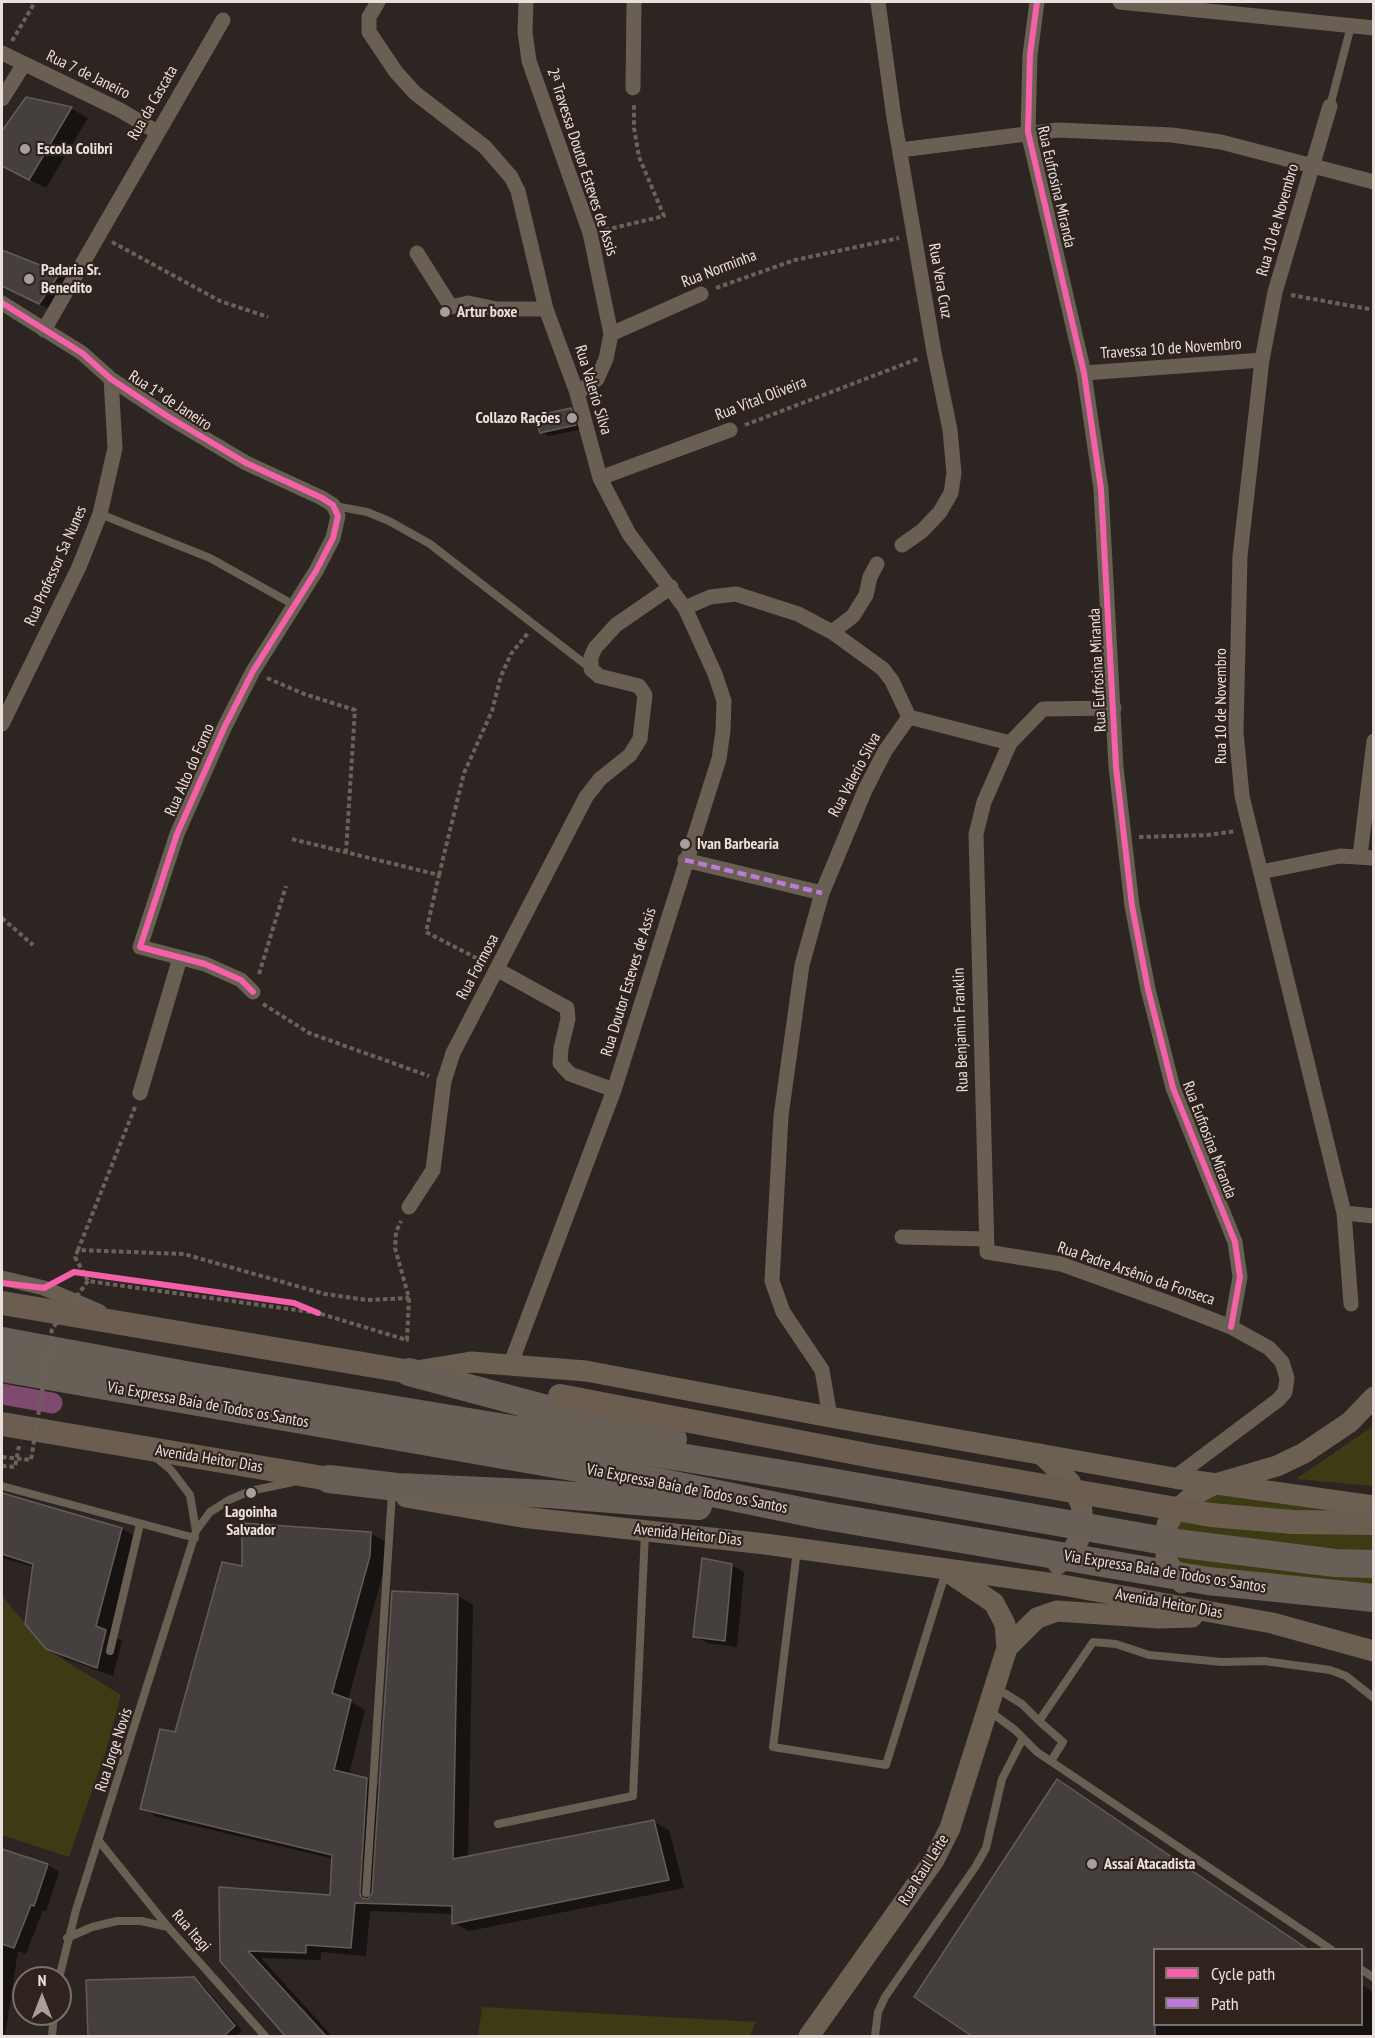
<!DOCTYPE html>
<meta charset="utf-8">
<style>
body{margin:0}
#map{position:relative;width:1375px;height:2038px;overflow:hidden;background:#2c2522;font-family:"PT Sans Narrow",sans-serif}
canvas{display:block}
.frame{position:absolute;inset:0;border:3px solid #eae1de;pointer-events:none}
.legend{position:absolute;left:1153px;top:1948px;width:210px;height:78px;box-sizing:border-box;background:#30231e;border:2px solid #7a6f6b;margin:0;padding:8px 10px;list-style:none;font-size:18px;color:#eae1de}
.legend li{display:flex;align-items:center;gap:12px;height:30px}
.legend b{width:30px;border:2px solid #7a6f6b}
.north{position:absolute;left:12px;top:1966px;width:60px;height:60px;box-sizing:border-box;background:#30231e;border:2px solid #7a6f6b;border-radius:50%;rotate:0deg;font-size:16px;font-weight:700;line-height:24px;text-align:center;color:#eae1de}
.north::after{content:'';display:block;margin:auto;width:21px;height:27px;background:#a89f9c;clip-path:polygon(50% 0,100% 100%,50% 72%,0 100%)}
</style>
<div id="map">
<canvas width="1375" height="2038"></canvas>
<div class="frame"></div>
<ul class="legend">
<li><b style="height:8px;background:#f560ab"></b>Cycle path</li>
<li><b style="height:8px;background:#bd7bd9"></b>Path</li>
</ul>
<div class="north">N</div>
</div>
<script>
const context = document.querySelector('canvas').getContext('2d');
context.lineJoin = 'round';
function fill(path, color) {
  context.fillStyle = color;
  context.fill(path, 'evenodd');
}
function shape(rows) {
  const path = new Path2D();
  for (const r of rows) {
    path.moveTo(r[0], r[1]);
    for (let i = 2; i < r.length; i += 2) path.lineTo(r[i], r[i + 1]);
  }
  return path;
}
function trace(path, color, width, dash) {
  context.strokeStyle = color;
  context.lineWidth = width;
  context.lineCap = dash ? 'butt' : 'round';
  context.setLineDash(dash || []);
  context.stroke(path);
}
function drawText(font, color, halo, rows, align = 'center') {
  context.font = font + ' "PT Sans Narrow",sans-serif';
  context.lineWidth = 4.5;
  context.setLineDash([]);
  context.textBaseline = 'middle';
  context.strokeStyle = halo;
  context.fillStyle = color;
  for (const [text, x, y, turn = 0] of rows) {
    context.save();
    context.translate(x, y);
    context.rotate((+turn || 0) * Math.PI / 180);
    context.textAlign = isNaN(turn) ? turn : align;
    if (halo) context.strokeText(text, 0, 0);
    context.fillText(text, 0, 0);
    context.restore();
  }
}
fill(shape([
 [1373,1426,1373,1486,1296,1479],
 [1194,1476,1373,1498,1373,1608,1165,1568,1170,1506],
 [2,1596,46,1649,121,1695,106,1751,69,1857,2,1835],
 [482,2007,756,2022,750,2036,478,2036]
]), '#3c3b14');
fill(shape([
 [26,98,72,109,88,118,46,188,2,166,2,134],
 [2,252,72,281,52,310,2,286],
 [571,410,579,414,583,429,549,436,541,432],
 [2,1494,122,1529,138,1538,112,1635,122,1641,113,1676,64,1658,47,1648,34,1567,2,1558],
 [243,1525,371,1534,386,1542,385,1566,348,1700,365,1710,349,1775,367,1779,380,1787,458,1596,473,1605,468,1857,653,1821,669,1830,684,1888,469,1931,454,1923,454,1914,370,1911,366,1956,321,1952,321,1960,261,1958,332,2036,288,2036,221,1961,332,1896,334,1859,157,1817,142,1808,176,1734,243,1568],
 [732,1565,744,1572,737,1647,707,1643,695,1636],
 [1058,1781,1309,1950,1154,1950,1154,2024,1362,2024,1362,1985,1374,1993,1374,2036,976,2036],
 [2,1850,48,1865,59,1872,46,1911,43,1910,26,1954,18,1951,5,2036,2,2036],
 [193,1978,201,1983,242,2031,236,2036,89,2036]
]), '#0007');
trace(shape([
 [2,1394,52,1403]
]), '#7e4a70', 21);
const building = shape([
 [26,97,72,107,29,180,2,166,2,131,26,97],
 [2,250,60,273,39,304,2,286,2,250],
 [571,408,576,425,540,433,534,416,571,408],
 [2,1493,122,1528,96,1626,106,1630,97,1668,46,1649,25,1624,33,1564,2,1554,2,1493],
 [242,1523,371,1532,370,1556,332,1693,351,1700,334,1770,367,1778,360,1893,362,1898,368,1899,372,1893,392,1591,458,1594,453,1859,654,1820,669,1880,452,1924,452,1906,355,1903,351,1948,306,1945,306,1953,248,1951,327,2037,286,2037,220,1961,219,1887,330,1895,332,1855,140,1809,160,1729,175,1732,222,1562,242,1566,242,1523],
 [702,1558,732,1564,725,1641,693,1637,702,1558],
 [1057,1779,1309,1950,1155,1950,1155,2037,973,2037,914,1997,1057,1779],
 [2,1849,48,1864,34,1906,31,1905,14,1948,2,1944,2,1849],
 [194,1977,235,2026,223,2037,88,2037,86,1980,194,1977]
]);
fill(building, '#45403e');
trace(building, '#625c5b', 1.5);
trace(shape([
 [12,41,35,2],
 [605,230,664,216,639,157,634,128,634,103],
 [112,242,220,301,268,317],
 [716,288,795,260,899,238],
 [1291,295,1374,310],
 [745,425,920,358],
 [267,678,304,694,355,710,346,852],
 [1139,837,1208,835,1236,831],
 [292,839,439,875,426,932,484,962],
 [439,875,464,773,492,711,501,676,511,654,528,633],
 [2,918,33,945],
 [259,974,286,886],
 [263,1004,309,1033,429,1076],
 [135,1107,78,1250,184,1254,325,1294,367,1300,409,1298],
 [78,1250,75,1257,88,1281,318,1313,407,1340,409,1298,395,1248,396,1232,401,1221],
 [2,1466,15,1467,19,1446]
]), '#6a625a', 4, [4.5, 3]);
trace(shape([
 [1330,106,1351,26],
 [335,506,367,512,389,521,430,544,590,668],
 [100,514,210,558,294,605],
 [2,1486,195,1538],
 [196,1531,210,1512,229,1500,250,1491,293,1482],
 [797,1550,773,1747,886,1765,946,1571],
 [110,1651,140,1524],
 [996,1688,1022,1704,1039,1721],
 [988,1710,1015,1730,1037,1752,1332,1950],
 [1051,1761,1063,1742,1039,1721,1093,1642,1116,1644,1149,1655,1222,1662,1264,1661,1330,1670,1346,1676,1374,1698],
 [498,1824,633,1796,645,1532],
 [99,1841,168,1927,265,2036],
 [366,1893,392,1493],
 [67,1938,92,1927,117,1921,141,1921,168,1927],
 [1362,1970,1374,1978],
 [59,1978,76,1910,196,1531,190,1495,171,1470,155,1457],
 [52,2036,54,2014],
 [875,2036,878,2012,885,1997,976,1866,986,1848,1002,1779,1023,1738]
]), '#695f52', 8);
trace(shape([
 [378,2,369,17,369,32,396,72,415,93,485,147,511,177,518,191,546,309,577,393,600,478,629,534,685,608,710,597,736,594,798,614,832,632,883,669,892,681,909,717],
 [526,2,525,32,529,61,590,233,611,334],
 [878,2,894,118,934,352,950,430,954,473,951,493,940,512,922,531,902,545],
 [1037,2,1030,55,1028,132,1084,373,1101,489,1116,767,1132,906,1148,989,1173,1088,1235,1242,1240,1277,1231,1327],
 [1120,2,1374,28],
 [2,53,120,110,157,132],
 [633,88,634,2],
 [2,99,24,64],
 [1330,106,1275,292,1262,360,1240,556,1236,732,1242,796,1344,1213,1351,1304],
 [900,150,1058,130,1172,135,1221,142,1374,182],
 [417,253,451,307,468,303,497,309,546,309],
 [2,303,82,353,111,379,167,416,246,463,322,498,333,505,338,516,333,538,316,571,253,671,224,728,177,834,140,947,205,964,241,980,253,992],
 [44,330,223,20],
 [1084,373,1262,360],
 [577,393,597,379,606,359,611,334,701,294],
 [600,478,730,430],
 [832,632,853,616,866,595,870,577,877,564],
 [909,717,1010,743,984,802,976,834,987,1252,1061,1264,1172,1304,1231,1327,1269,1348,1282,1362,1287,1378,1285,1392,1278,1400,1174,1478],
 [2,724,79,567,100,514,115,448,111,379],
 [1010,743,1043,709,1114,708],
 [1360,856,1374,741],
 [685,860,822,893],
 [1261,872,1340,856,1374,858],
 [498,970,567,1008,568,1019,561,1048,560,1063,570,1074,614,1090],
 [140,1093,180,958],
 [409,1207,433,1170,444,1081,453,1053,586,797,600,779,630,755,640,739,645,695,639,686,599,676,591,669,591,657,595,648,616,625,671,587],
 [1344,1213,1374,1216],
 [902,1237,986,1239],
 [2,1278,44,1288,100,1312],
 [511,1363,614,1090,719,759,723,731,724,701,715,674,685,608],
 [830,1417,822,1370,783,1312,772,1281,781,1116,802,965,822,893,865,790,885,751,909,717]
]), '#695f52', 15);
trace(shape([
 [416,1371,471,1362,586,1371,830,1417,1174,1478,1374,1506],
 [1041,1454,1070,1482,1081,1504,1083,1520,1079,1539,1070,1555,1058,1564],
 [406,1497,521,1517,765,1544,1062,1585,1272,1623,1374,1651],
 [1182,1583,1166,1560,1167,1525,1176,1510,1194,1495,1215,1484,1277,1466,1304,1453,1350,1422,1374,1397],
 [1007,1648,1037,1618,1057,1611,1159,1618,1192,1617],
 [809,2036,934,1860,950,1828,1007,1648,1005,1624,994,1603,951,1574]
]), '#6c6052', 21);
trace(shape([
 [2,1303,428,1375],
 [2,1424,329,1479]
]), '#6b5e50', 24);
trace(shape([
 [2,1341,191,1376,825,1481],
 [2,1368,659,1482,820,1515],
 [409,1372,558,1412,673,1439],
 [329,1479,397,1487,549,1494,698,1506]
]), '#686056', 28);
trace(shape([
 [2,1457,31,1460,52,1329,88,1281]
]), '#6a625a', 4, [4.5, 3]);
trace(shape([
 [560,1396,872,1456,1211,1515,1293,1522,1374,1523]
]), '#6b5e50', 24);
trace(shape([
 [825,1481,1176,1543,1335,1563,1374,1564],
 [820,1515,1208,1581,1374,1598]
]), '#686056', 28);
trace(shape([
 [685,860,822,893]
]), '#bd7bd9', 4.5, [9, 4.5]);
trace(shape([
 [1037,2,1030,55,1028,132,1084,373,1101,489,1116,767,1132,906,1148,989,1173,1088,1235,1242,1240,1277,1231,1327],
 [2,303,82,353,111,379,167,416,246,463,322,498,333,505,338,516,333,538,316,571,253,671,224,728,177,834,140,947,205,964,241,980,253,992],
 [2,1283,44,1288,74,1272,294,1303,318,1313]
]), '#f560ab', 6);
for (const [x, y, r, color] of [
 [25,149,6,"#a89f9c"],
 [29,279,6,"#a89f9c"],
 [445,312,6,"#a89f9c"],
 [572,418,6,"#a89f9c"],
 [685,844,6,"#a89f9c"],
 [251,1493,6,"#a89f9c"],
 [1092,1864,6,"#a89f9c"]
]) {
  const dot = new Path2D();
  dot.arc(x, y, r, 0, 2 * Math.PI);
  context.fillStyle = color;
  context.fill(dot);
  trace(dot, '#30231e', 2);
}
drawText('16px', '#eae1de', '#30231e', [
 ["Rua 7 de Janeiro",88,75,26],
 ["Rua da Cascata",153,103,-60],
 ["2ᵃ Travessa Doutor Esteves de Assis",582,162,72],
 ["Rua Eufrosina Miranda",1056,187,77],
 ["Rua 10 de Novembro",1278,220,-74],
 ["Rua Norminha",719,269,-21],
 ["Rua Vera Cruz",940,281,80],
 ["Travessa 10 de Novembro",1171,349,-4],
 ["Rua Valerio Silva",593,390,73],
 ["Rua Vital Oliveira",761,399,-21],
 ["Rua 1ª de Janeiro",170,401,33],
 ["Rua Professor Sa Nunes",56,566,-66],
 ["Rua Eufrosina Miranda",1098,670,-93],
 ["Rua 10 de Novembro",1221,706,-90],
 ["Rua Alto do Forno",190,770,-66],
 ["Rua Valerio Silva",855,775,-62],
 ["Rua Formosa",478,967,-62],
 ["Rua Doutor Esteves de Assis",629,982,-73],
 ["Rua Benjamin Franklin",961,1030,-92],
 ["Rua Eufrosina Miranda",1209,1140,69],
 ["Rua Padre Arsênio da Fonseca",1136,1274,19],
 ["Via Expressa Baía de Todos os Santos",208,1405,10],
 ["Avenida Heitor Dias",209,1459,9],
 ["Via Expressa Baía de Todos os Santos",687,1489,11],
 ["Avenida Heitor Dias",688,1535,6],
 ["Via Expressa Baía de Todos os Santos",1165,1572,9],
 ["Avenida Heitor Dias",1169,1604,10],
 ["Rua Jorge Novis",114,1750,-72],
 ["Rua Raul Leite",924,1870,-58],
 ["Rua Itagi",191,1931,49]
]);
drawText('bold 16px', '#eae1de', '#30231e', [
 ["Escola Colibri",37,149],
 ["Padaria Sr.",41,270],
 ["Benedito",41,288],
 ["Artur boxe",457,312],
 ["Collazo Rações",560,418,"right"],
 ["Ivan Barbearia",697,844],
 ["Lagoinha",251,1512,"center"],
 ["Salvador",251,1530,"center"],
 ["Assaí Atacadista",1104,1864]
], 'left');
</script>
